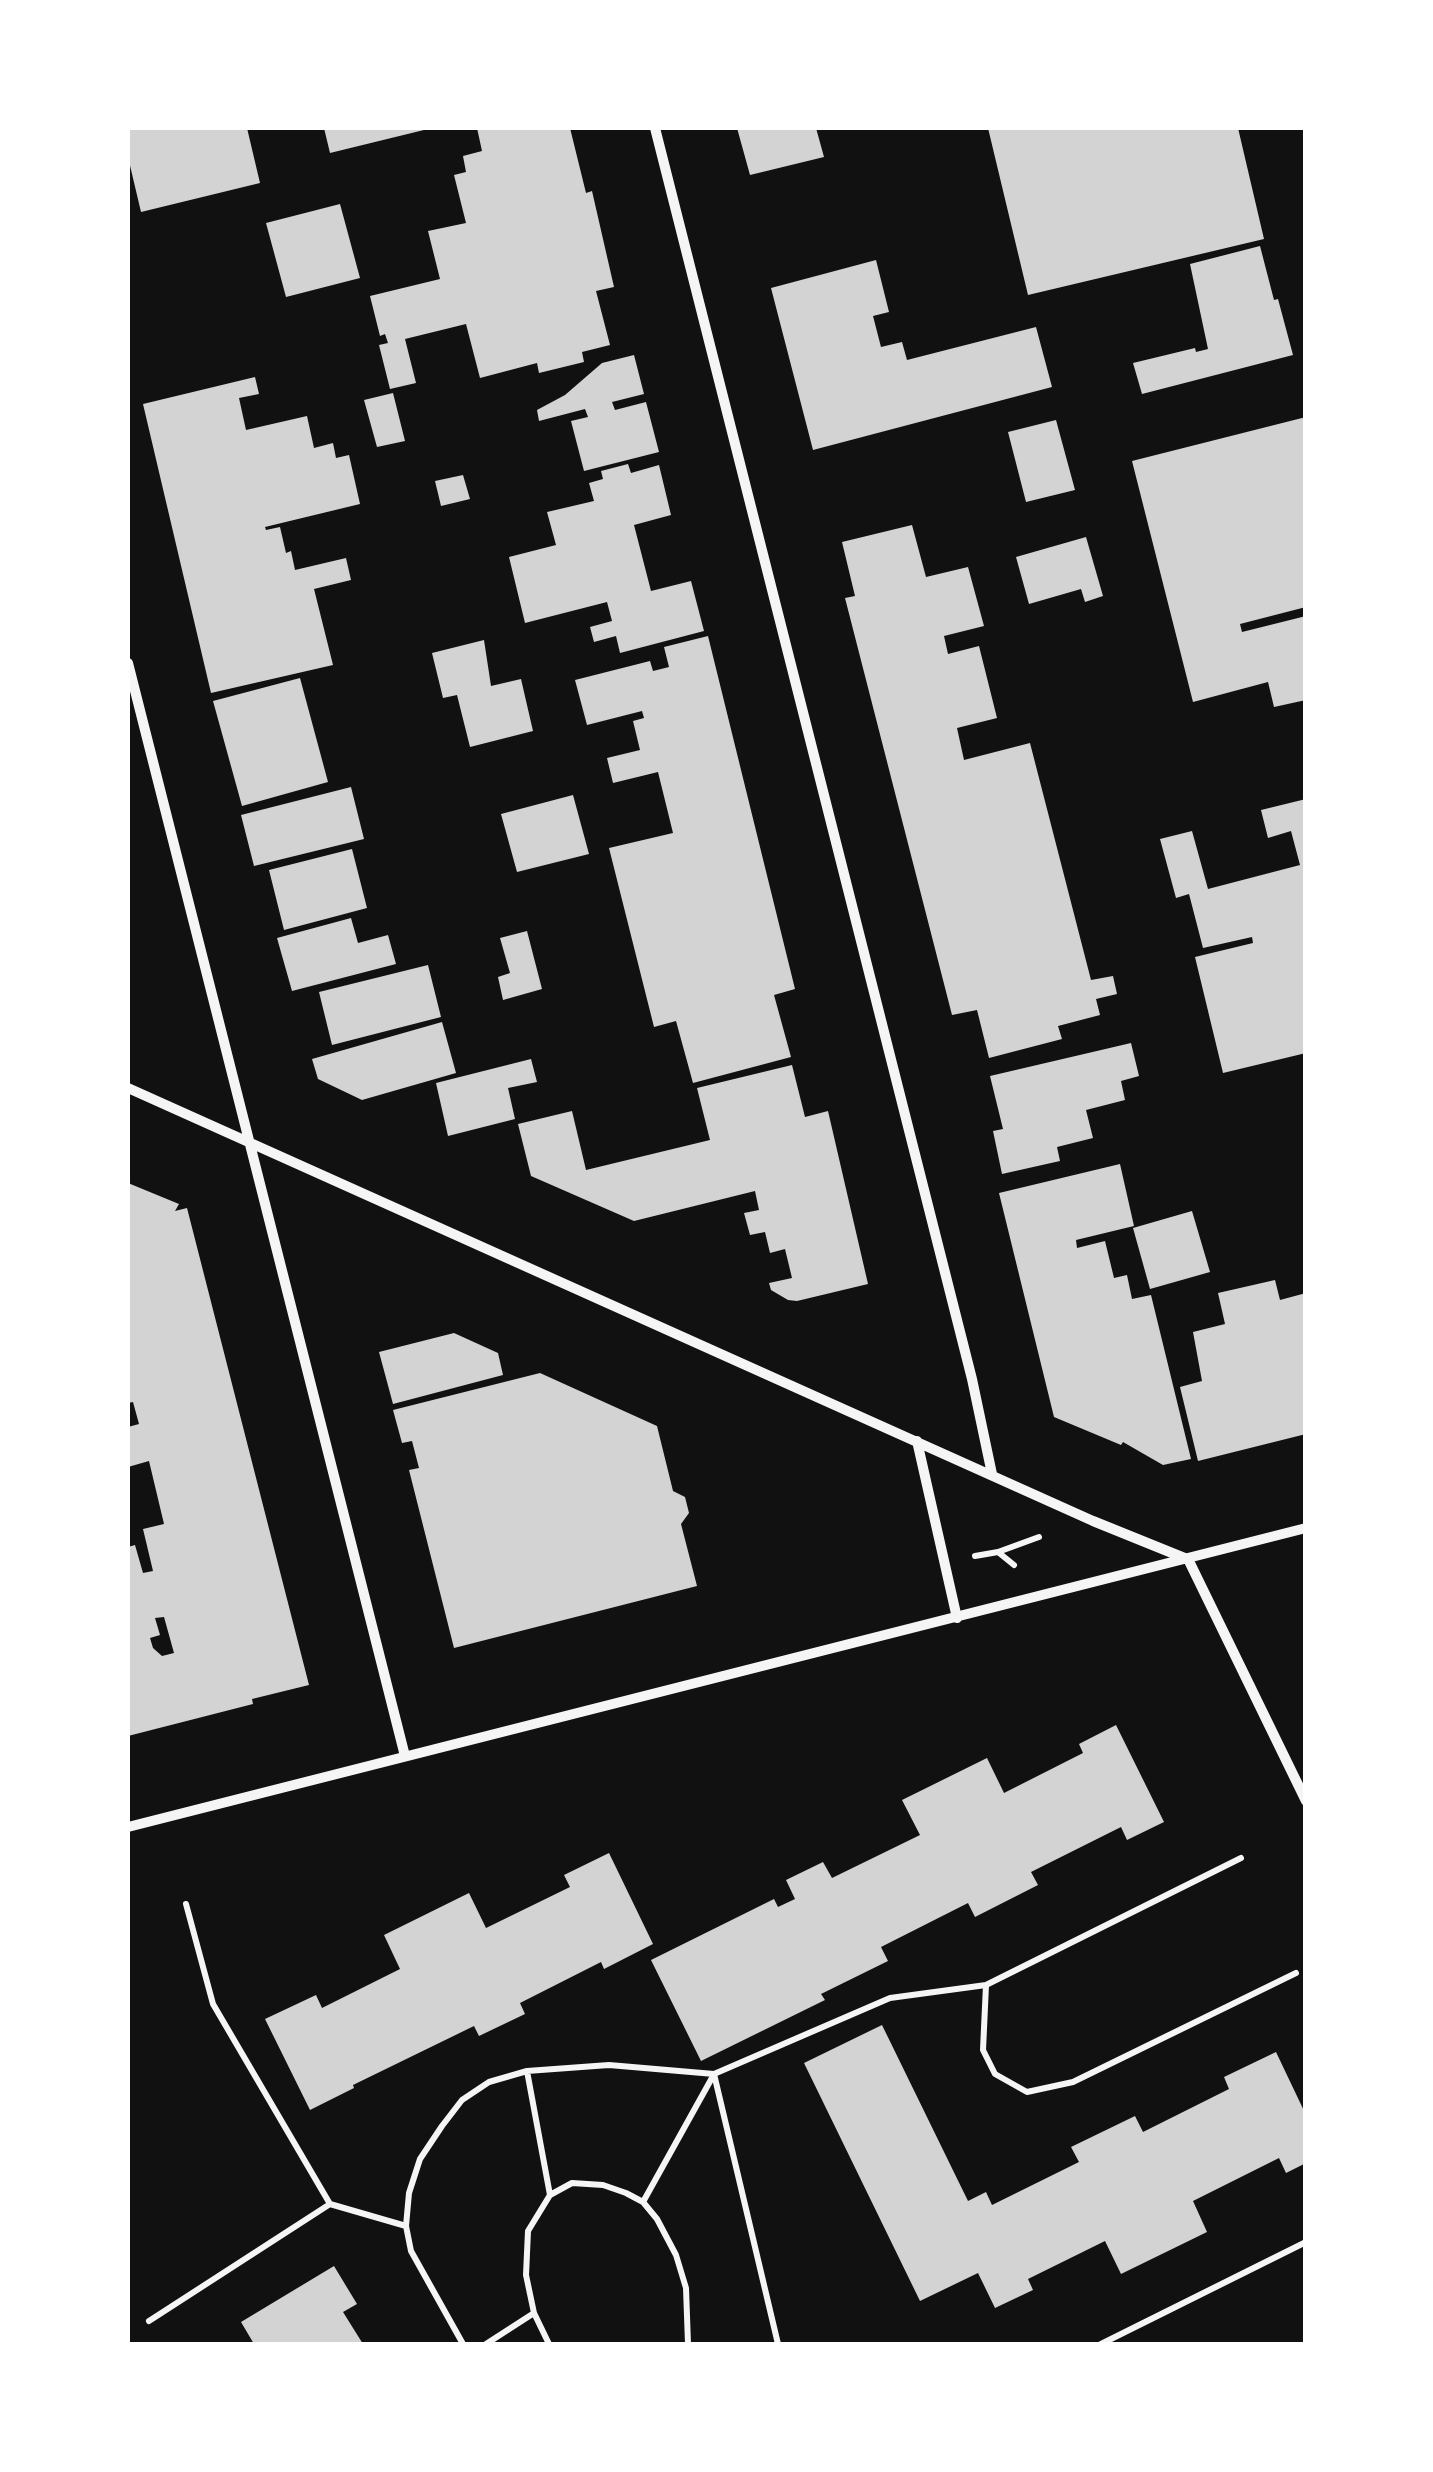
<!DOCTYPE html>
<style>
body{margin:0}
#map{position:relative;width:1433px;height:2472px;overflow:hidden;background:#111;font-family:Signika,sans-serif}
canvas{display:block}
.frame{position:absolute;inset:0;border:130px solid #fff;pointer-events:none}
</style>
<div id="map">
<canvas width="1433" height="2472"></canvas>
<div class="frame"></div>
</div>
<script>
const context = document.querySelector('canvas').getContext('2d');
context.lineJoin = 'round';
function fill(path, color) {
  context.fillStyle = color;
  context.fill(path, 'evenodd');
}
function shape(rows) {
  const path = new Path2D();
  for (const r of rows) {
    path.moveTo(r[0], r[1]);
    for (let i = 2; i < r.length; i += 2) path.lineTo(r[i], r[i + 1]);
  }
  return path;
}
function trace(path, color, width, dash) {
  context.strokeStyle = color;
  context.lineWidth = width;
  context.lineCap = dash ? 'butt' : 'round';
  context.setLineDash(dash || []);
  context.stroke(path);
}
fill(shape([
 [128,128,247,128,260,183,141,212,128,157],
 [324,128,428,128,428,129,330,153],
 [477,128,570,128,586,193,592,191,614,287,596,291,610,345,582,352,584,362,539,373,537,363,480,378,466,324,405,339,416,383,390,389,379,345,388,343,385,334,380,336,370,296,440,279,428,231,466,223,454,175,466,172,463,156,482,151],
 [737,128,816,128,824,157,750,175],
 [988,128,1238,128,1264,239,1028,295],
 [340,204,360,278,286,297,266,223],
 [1260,246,1274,300,1278,299,1293,355,1142,394,1133,363,1195,348,1196,352,1208,349,1190,264],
 [876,260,889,312,873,316,881,347,902,342,907,360,1036,327,1052,387,813,450,771,288],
 [634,355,644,394,612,402,615,410,646,402,659,452,584,471,571,421,588,417,585,409,539,421,537,410,565,395,602,363],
 [255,377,259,394,239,398,246,430,307,416,314,448,333,443,336,458,349,455,360,504,265,527,266,530,280,527,286,553,291,551,295,570,346,558,351,580,314,589,333,665,211,693,143,404],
 [393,393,405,441,377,447,364,400],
 [1306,417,1306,607,1240,624,1242,632,1306,616,1306,700,1274,707,1268,682,1193,702,1132,461],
 [1056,420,1075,490,1026,502,1008,432],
 [628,464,631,473,659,465,671,515,634,525,651,591,691,581,704,631,620,653,616,636,594,642,590,627,612,621,607,602,525,623,509,557,556,545,547,512,594,501,589,483,603,479,601,471],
 [463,475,470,499,441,506,435,481],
 [912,525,926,577,968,567,984,626,944,636,948,654,979,646,997,718,957,728,964,760,1030,743,1091,980,1113,976,1117,994,1096,999,1100,1015,1058,1026,1062,1039,989,1058,977,1010,952,1015,845,598,855,596,842,542],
 [1086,537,1103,596,1085,602,1081,589,1029,604,1016,557],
 [708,636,795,989,774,995,791,1057,693,1083,676,1021,654,1027,609,848,673,833,658,772,613,783,607,758,640,750,633,721,644,718,642,711,587,725,575,680,650,661,653,671,669,667,664,647],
 [484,640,491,686,521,679,533,731,470,747,457,695,443,698,432,653],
 [300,678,328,782,242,806,213,701],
 [351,787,364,839,254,866,241,815],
 [573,795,589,854,517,872,501,814],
 [1306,799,1306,1053,1223,1073,1195,957,1253,943,1252,937,1203,948,1189,894,1176,898,1160,839,1192,831,1208,889,1300,865,1291,831,1268,838,1261,810],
 [352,849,367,908,284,930,269,870],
 [351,918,358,943,388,935,396,964,292,991,277,938],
 [527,931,542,989,503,1000,498,977,510,973,500,938],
 [428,965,441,1017,332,1045,319,992],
 [442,1022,456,1073,362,1100,318,1079,312,1059],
 [1131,1043,1139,1076,1121,1081,1125,1100,1086,1110,1093,1138,1057,1147,1060,1161,1002,1174,993,1131,1003,1129,990,1076],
 [531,1059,537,1082,508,1088,515,1119,448,1136,436,1083],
 [792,1065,805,1117,828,1111,868,1284,797,1301,788,1300,771,1290,769,1283,792,1278,785,1249,770,1253,765,1232,750,1235,744,1213,759,1210,755,1191,634,1221,531,1176,518,1124,572,1111,586,1170,710,1140,697,1088],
 [1120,1164,1134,1226,1076,1240,1077,1248,1105,1241,1114,1278,1127,1275,1132,1299,1151,1295,1191,1459,1163,1465,1123,1442,1121,1445,1054,1417,999,1193],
 [128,1183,179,1204,175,1211,187,1208,309,1685,252,1699,253,1704,128,1736,128,1547,135,1545,143,1573,153,1571,143,1529,164,1524,149,1461,128,1467,128,1427,139,1424,133,1402,128,1403],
 [164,1617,174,1653,162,1656,153,1648,150,1638,160,1635,155,1618],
 [1192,1211,1210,1272,1150,1289,1133,1228],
 [1275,1280,1280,1300,1306,1293,1306,1434,1198,1461,1180,1387,1202,1381,1193,1332,1225,1324,1218,1293],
 [454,1333,498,1353,503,1375,393,1404,379,1352],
 [540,1373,657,1426,673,1491,685,1497,689,1513,681,1524,697,1586,454,1648,409,1470,419,1468,412,1441,402,1443,393,1410],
 [1116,1725,1164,1822,1127,1840,1121,1827,1031,1872,1038,1885,975,1917,968,1903,881,1947,888,1961,821,1994,825,2000,701,2061,651,1960,774,1899,778,1907,795,1899,786,1880,823,1862,832,1878,920,1835,902,1800,987,1758,1004,1793,1083,1753,1079,1744],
 [609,1853,653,1944,604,1969,601,1962,520,2003,525,2014,479,2036,474,2026,353,2085,354,2088,310,2110,265,2019,316,1995,322,2008,400,1969,384,1935,469,1893,486,1928,570,1887,564,1875],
 [882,2025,968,2201,986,2192,992,2205,1079,2162,1071,2147,1135,2116,1143,2132,1229,2089,1224,2077,1276,2052,1306,2115,1306,2163,1286,2173,1279,2158,1193,2201,1207,2232,1121,2274,1105,2241,1028,2279,1033,2290,995,2308,978,2273,920,2301,804,2063],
 [334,2266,357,2304,343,2312,363,2344,254,2344,241,2322]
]), '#d3d3d3');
trace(shape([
 [975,1556,998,1552],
 [1014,1565,998,1552,1039,1537],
 [186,1904,213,2004,330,2204,406,2226],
 [986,1985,983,2050,995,2074,1027,2092,1073,2082,1296,1973],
 [527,2071,550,2195],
 [714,2074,778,2344],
 [643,2202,713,2076],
 [149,2321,330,2204],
 [463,2344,411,2251,406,2226,409,2193,420,2159,442,2126,462,2100,489,2082,527,2071,609,2065,714,2074,890,1998,986,1985,1241,1858],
 [486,2344,534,2313],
 [549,2344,534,2313,526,2275,528,2231,550,2195,572,2183,603,2185,626,2193,643,2202,657,2219,676,2255,686,2288,688,2344],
 [1101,2344,1306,2242]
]), '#f5f5f5', 6);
trace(shape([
 [655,128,972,1379,992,1474],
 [128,663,405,1756],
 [128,1088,1093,1521,1187,1559],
 [917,1441,957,1618],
 [1188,1559,1306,1801],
 [128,1827,1306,1528]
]), '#f5f5f5', 10);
</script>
